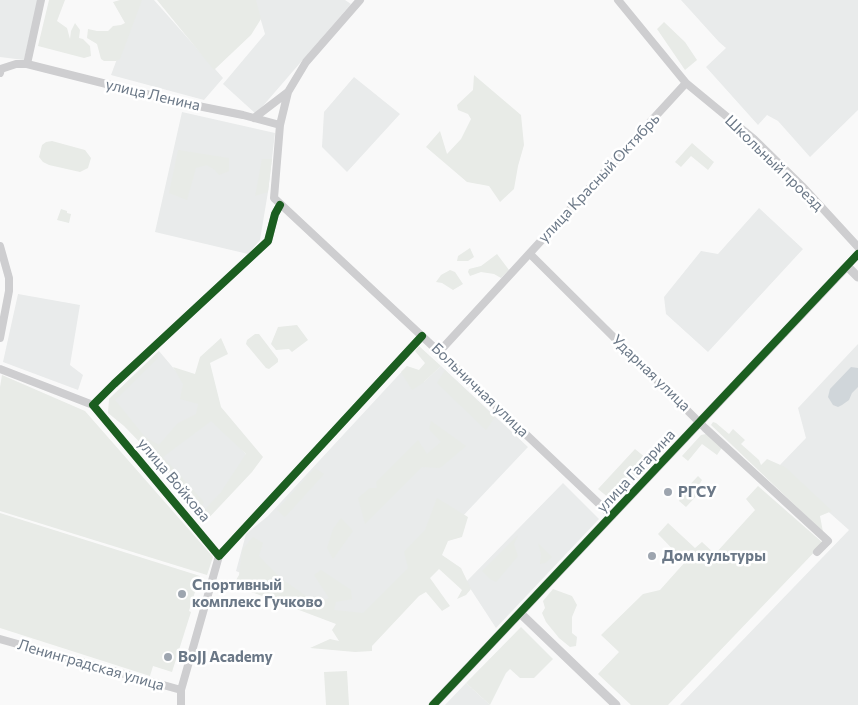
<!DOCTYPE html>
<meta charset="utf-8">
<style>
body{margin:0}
canvas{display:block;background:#f9f9f9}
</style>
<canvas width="858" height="705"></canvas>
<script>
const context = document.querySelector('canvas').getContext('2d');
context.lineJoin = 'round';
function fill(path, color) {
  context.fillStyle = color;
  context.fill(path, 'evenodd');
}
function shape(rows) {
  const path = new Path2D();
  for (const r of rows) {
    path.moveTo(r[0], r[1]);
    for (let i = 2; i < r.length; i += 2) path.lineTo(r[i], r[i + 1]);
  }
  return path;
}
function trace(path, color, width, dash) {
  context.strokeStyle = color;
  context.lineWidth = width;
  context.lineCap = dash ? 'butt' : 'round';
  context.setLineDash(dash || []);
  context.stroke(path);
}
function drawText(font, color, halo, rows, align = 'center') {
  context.font = font + ' Commissioner,sans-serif';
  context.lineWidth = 5;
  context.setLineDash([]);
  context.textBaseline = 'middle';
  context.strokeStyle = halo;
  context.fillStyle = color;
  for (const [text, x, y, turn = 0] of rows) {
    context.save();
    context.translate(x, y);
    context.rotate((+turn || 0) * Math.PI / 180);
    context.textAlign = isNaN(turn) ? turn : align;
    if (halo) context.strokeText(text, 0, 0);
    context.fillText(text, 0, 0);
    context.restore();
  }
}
fill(shape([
 [0,0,38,0,24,60,0,57],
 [139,0,154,0,223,78,204,100,111,75],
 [255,0,345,0,351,4,256,114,223,84,265,34],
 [681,0,858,0,858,110,810,157,778,121,767,115,758,125,706,67,726,48,719,42],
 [354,77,400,114,347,172,322,147,324,112],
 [182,112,275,133,268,192,260,240,248,254,155,232],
 [759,208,803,249,708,352,666,314,664,297,701,251,718,254],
 [18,294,80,305,70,365,83,375,78,390,3,362],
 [858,344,858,705,680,705,849,530,778,467,806,438,798,408],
 [159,351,250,459,206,510,109,399],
 [407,366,424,382,441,366,528,447,359,626,236,571,246,534,268,516],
 [563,483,599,519,496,628,466,582],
 [466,683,490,705,445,705]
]), '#e9ebeb');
fill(shape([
 [49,0,65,0,57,21,67,28,70,39,71,31,75,23,80,30,79,38,83,39,90,46,91,56,84,58,38,46],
 [120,0,142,0,120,59,116,61,104,61,101,59,97,44,87,38,88,29,97,31,108,31,113,26,121,25,125,23,113,2],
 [157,0,256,0,261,19,251,35,214,70],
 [664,22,685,42,697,60,685,70,657,29],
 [474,75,521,115,524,145,518,166,514,189,500,202,489,186,467,182,426,147,440,131,447,154,461,139,471,119,468,114,458,110,457,105,473,90],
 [52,141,85,150,91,158,88,168,80,172,49,165,43,162,39,157,42,145,46,142],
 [692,143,714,162,708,170,691,156,681,167,675,162],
 [178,150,229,158,229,171,219,175,215,170,207,165,196,168,187,200,169,193],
 [262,159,272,159,268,192,255,196],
 [61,209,67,211,67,213,71,214,69,223,57,220],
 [470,248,474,257,468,261,457,261,458,256],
 [497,254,509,270,501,278,494,274,481,272,470,276,468,272,469,269,481,266],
 [450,270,455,272,463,284,453,290,442,283,436,282,441,275],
 [297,325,308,340,292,352,289,349,276,350,271,344,278,327],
 [255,334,259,334,278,359,278,362,269,369,266,368,246,344,247,340],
 [221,338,228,354,210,363,221,407,263,457,252,472,204,523,197,518,221,492,246,454,211,421,163,457,204,502,202,506,198,507,154,457,124,426,108,413,109,399,159,351,157,359,115,400,145,437,159,445,178,423,196,414,198,404,180,399,183,384,173,367,195,374,200,357],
 [419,346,441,366,424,382,412,390,401,372,407,366,419,370,425,363,415,351],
 [445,370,495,417,486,430,437,383],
 [2,375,85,411,213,557,207,575,0,511,0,387],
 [431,421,466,446,440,468,422,467,365,524,358,498,370,488,377,488,376,482,418,440,427,454,441,442,429,429],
 [713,422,716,423,729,434,733,429,745,440,741,444,759,460,761,465,767,459,785,467,832,511,820,516,823,532,711,425],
 [670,432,672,438,615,503,598,489,635,449,646,458],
 [706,434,723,446,717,455,702,444,688,461,682,456,701,435],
 [315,468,324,474,285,517,277,510],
 [698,476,702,480,699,485,703,489,686,507,679,501,683,492],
 [758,486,823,543,668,705,631,705,598,674,619,652,601,635,643,594,660,590,685,562,658,534,668,523,695,548,702,542,715,554,755,510,746,499],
 [437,498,468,517,462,537,448,541,442,555,461,568,471,589,466,595,457,599,462,590,439,569,430,578,450,606,442,611,426,592,419,596,372,646,372,651,355,652,310,648,330,639,339,641,332,630,336,624,233,585,239,575,242,550,253,537,263,543,259,556,279,577,316,603,329,598,314,575,321,570,351,590,352,599,336,602,334,610,363,613,408,568,404,552,425,530],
 [0,513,200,576,189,611,191,612,172,672,153,666,150,676,0,628],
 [341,518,353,531,333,559,327,548,333,529],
 [518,535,514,544,518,556,496,582,490,579,482,571],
 [538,543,552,557,545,563,540,564,541,554],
 [553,589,572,596,577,605,572,617,572,633,577,637,576,646,570,647,559,638,546,622,542,613,545,608,543,601],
 [521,627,553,659,534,678,520,678,510,669,506,673,490,705,466,683],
 [347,671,349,705,326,705,324,672]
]), '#e8ebe7');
fill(shape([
 [851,367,858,368,858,387,852,393,849,400,842,405,838,407,833,405,828,397,830,389]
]), '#d0d6da');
trace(shape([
 [360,0,306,62,288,92,280,125,274,198,439,352,612,516],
 [618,0,686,83,754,139,802,186,858,247],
 [27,64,41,0],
 [0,73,1,69,16,64,27,64,178,102,243,115,280,125],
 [254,118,288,92],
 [280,205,275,214,268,241,114,384,93,405,219,556,422,336],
 [0,246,9,278,9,291,0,338],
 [530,254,705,428,828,541,817,552],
 [847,266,858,254],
 [439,352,686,83],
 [0,369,93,405],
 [0,639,181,690],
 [181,705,181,690,219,556]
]), '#ceced0', 8);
trace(shape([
 [520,613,616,705],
 [433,705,847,266,858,277]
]), '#ceced0', 9);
trace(shape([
 [280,205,275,214,268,241,114,384,93,405,219,556,422,336],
 [433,705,858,254]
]), '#1b5e20', 8);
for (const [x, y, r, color] of [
 [668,492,5,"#9da5af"],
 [652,556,5,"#9da5af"],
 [182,594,5,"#9da5af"],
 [168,657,5,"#9da5af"]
]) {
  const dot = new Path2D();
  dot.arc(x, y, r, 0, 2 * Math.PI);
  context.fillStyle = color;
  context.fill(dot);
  trace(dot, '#fff', 2);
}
drawText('15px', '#6b7887', '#fff', [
 ["улица Ленина",153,95,13],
 ["Школьный проезд",774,163,44],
 ["улица Красный Октябрь",599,178,-47],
 ["Ударная улица",651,373,44],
 ["Больничная улица",480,390,44],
 ["улица Гагарина",636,471,-47],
 ["улица Войкова",174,480,50],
 ["Ленинградская улица",91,665,16]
]);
drawText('bold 15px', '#6b7887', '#fff', [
 ["РГСУ",678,492],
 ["Дом культуры",662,556],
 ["Спортивный",192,585],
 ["комплекс Гучково",192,602],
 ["BoJJ Academy",178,657]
], 'left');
</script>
